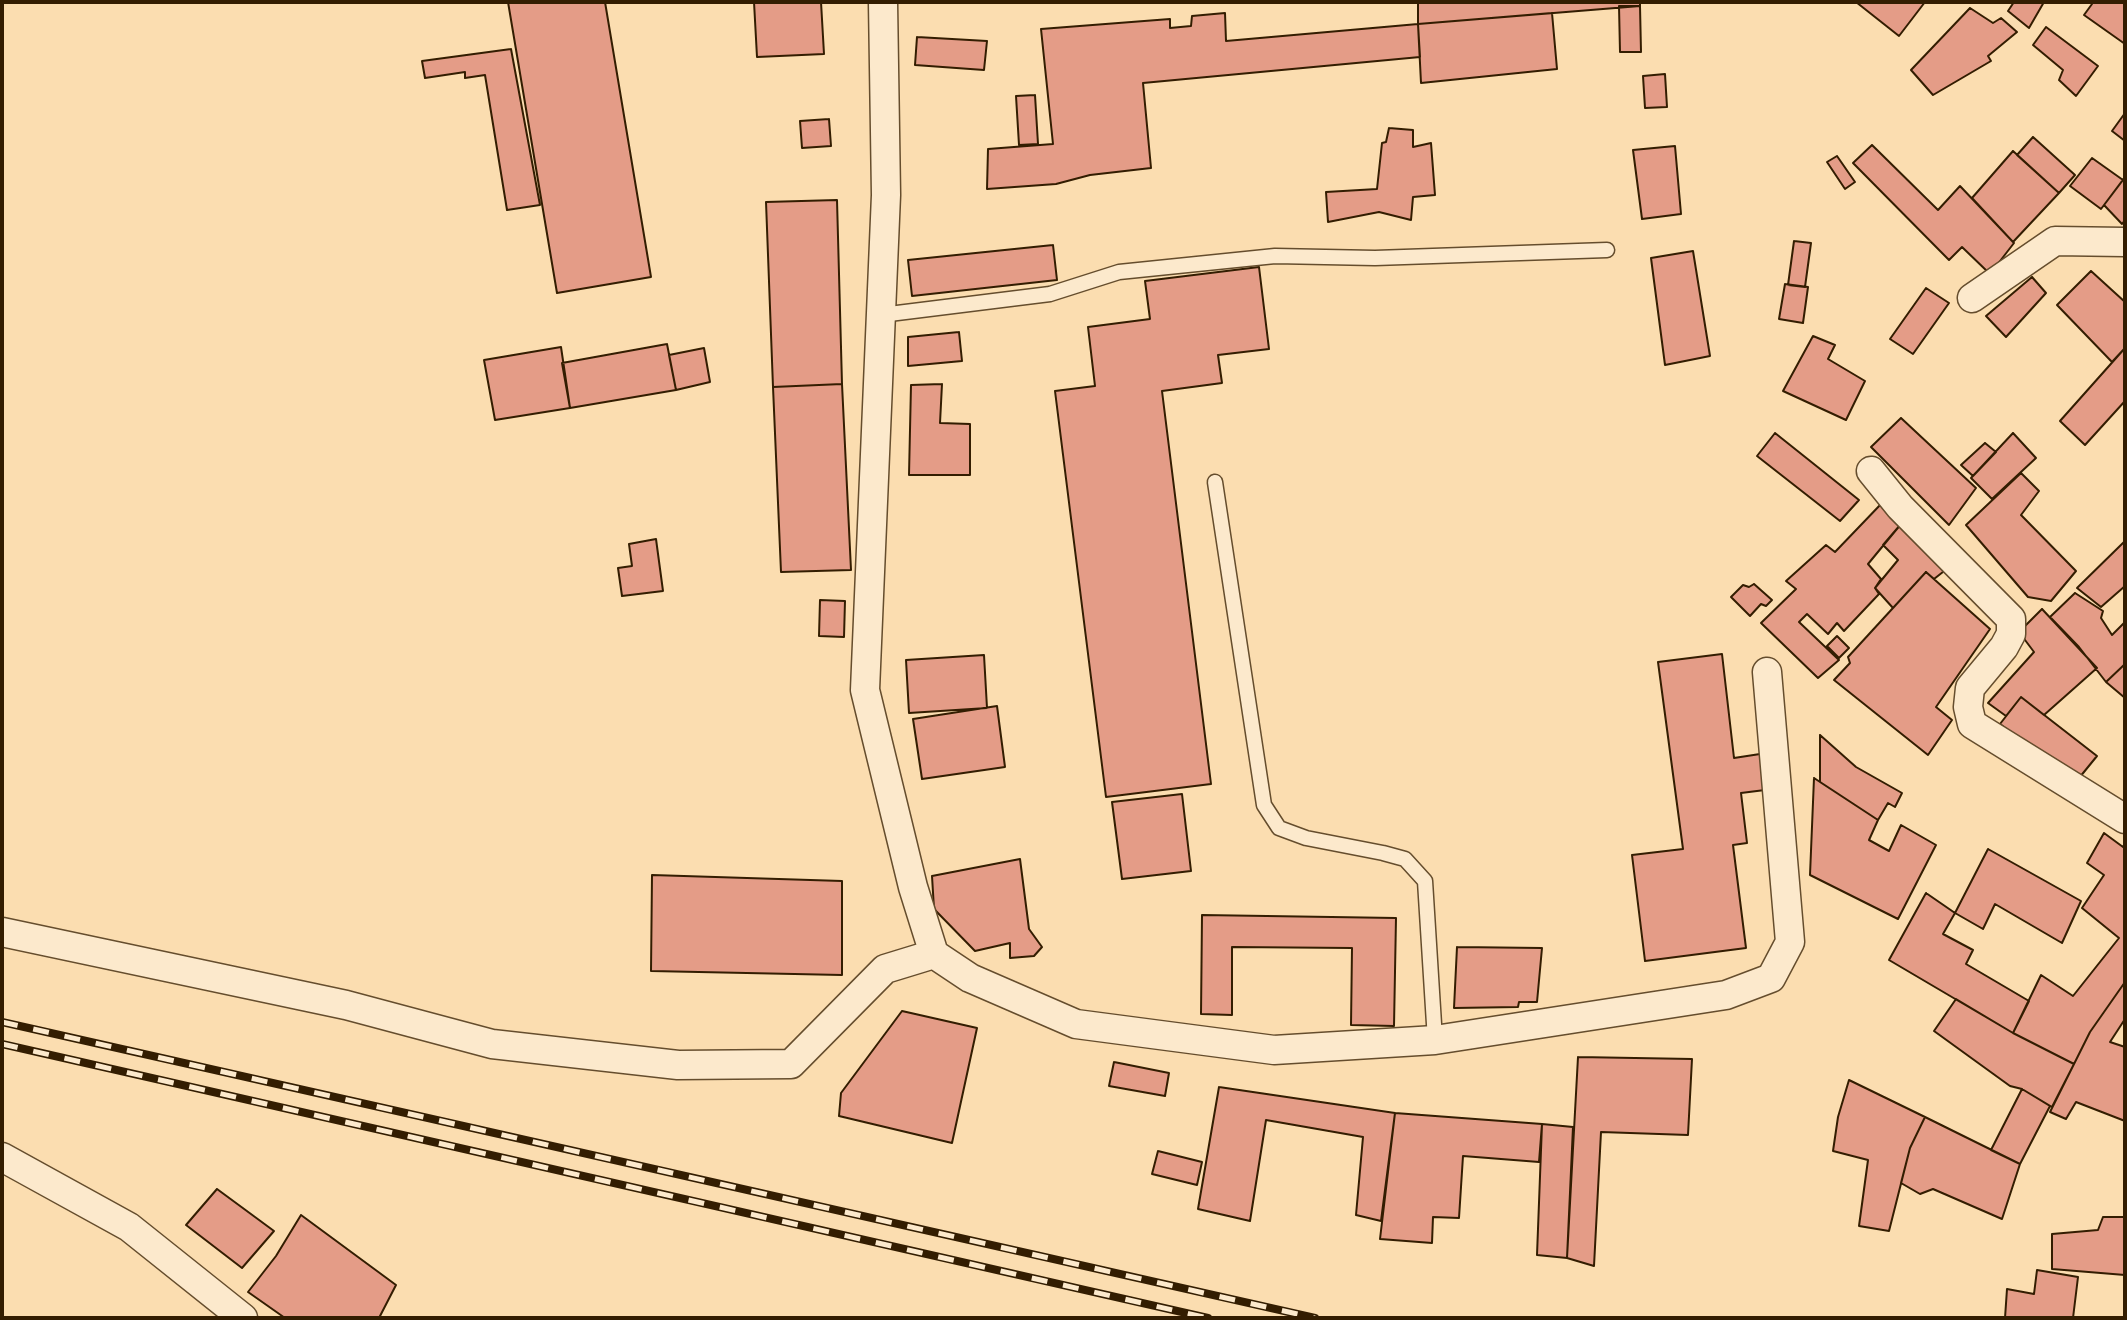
<!DOCTYPE html>
<style>
body{margin:0}
#map{position:relative;width:2127px;height:1320px;overflow:hidden;background:#fbddb0;font-family:"Libre Bodoni",serif}
canvas{display:block}
.frame{position:absolute;inset:0;border:4px solid #331d01;pointer-events:none}
</style>
<div id="map">
<canvas width="2127" height="1320"></canvas>
<div class="frame"></div>
</div>
<script>
const context = document.querySelector('canvas').getContext('2d');
context.lineJoin = 'round';
function fill(path, color) {
  context.fillStyle = color;
  context.fill(path, 'evenodd');
}
function shape(rows) {
  const path = new Path2D();
  for (const r of rows) {
    path.moveTo(r[0], r[1]);
    for (let i = 2; i < r.length; i += 2) path.lineTo(r[i], r[i + 1]);
  }
  return path;
}
function trace(path, color, width, dash) {
  context.strokeStyle = color;
  context.lineWidth = width;
  context.lineCap = dash ? 'butt' : 'round';
  context.setLineDash(dash || []);
  context.stroke(path);
}
const building = shape([
 [508,2,605,2,651,277,557,293,508,2],
 [754,2,821,2,824,54,757,57,754,2],
 [1418,2,1640,2,1640,6,1418,24,1418,2],
 [1856,2,1925,2,1899,36,1856,2],
 [2014,2,2044,2,2029,28,2008,11,2014,2],
 [2089,2,2125,2,2125,44,2084,15,2092,4,2089,2],
 [1619,6,1640,6,1641,52,1620,52,1619,6],
 [1970,8,1993,23,2001,18,2017,32,1988,56,1991,61,1933,95,1911,70,1970,8],
 [1225,13,1226,41,1418,24,1420,57,1143,83,1151,168,1090,175,1056,184,987,189,988,149,1053,144,1041,29,1170,19,1170,28,1191,26,1192,16,1225,13],
 [1552,13,1557,69,1421,83,1418,24,1552,13],
 [2046,27,2098,66,2076,96,2059,80,2063,70,2033,45,2046,27],
 [917,37,987,41,984,70,915,65,917,37],
 [511,49,540,205,507,210,485,75,465,78,465,72,425,78,422,61,511,49],
 [1665,74,1667,107,1645,108,1643,76,1665,74],
 [1035,95,1038,144,1019,145,1016,96,1035,95],
 [2125,113,2125,141,2112,131,2125,113],
 [829,119,831,146,802,148,800,121,829,119],
 [1389,128,1413,130,1413,147,1431,143,1435,195,1413,197,1411,220,1379,212,1328,222,1326,192,1377,189,1382,143,1386,142,1389,128],
 [2033,137,2075,175,2059,193,2017,155,2033,137],
 [1872,145,1938,210,1960,186,2014,243,1990,274,1962,247,1949,260,1853,163,1872,145],
 [1675,146,1681,214,1642,219,1633,150,1675,146],
 [2013,151,2059,193,2013,242,1972,198,2013,151],
 [1837,156,1855,182,1845,189,1827,162,1837,156],
 [2092,158,2123,180,2101,209,2070,186,2092,158],
 [2125,177,2125,220,2122,224,2104,205,2125,177],
 [837,200,842,384,773,387,766,202,837,200],
 [1794,241,1811,243,1805,287,1788,285,1794,241],
 [1053,245,1057,280,912,296,908,260,1053,245],
 [1693,251,1710,356,1665,365,1651,258,1693,251],
 [1259,267,1269,349,1218,355,1222,383,1162,391,1211,784,1106,797,1055,391,1095,386,1088,327,1150,319,1145,281,1259,267],
 [2091,271,2125,302,2125,348,2112,362,2057,305,2091,271],
 [2032,277,2046,293,2006,337,1986,316,2032,277],
 [1785,284,1808,287,1803,323,1779,319,1785,284],
 [1926,288,1949,303,1913,354,1890,339,1926,288],
 [959,332,962,361,908,366,908,337,959,332],
 [1813,336,1835,345,1828,359,1865,381,1846,420,1783,391,1813,336],
 [667,344,676,390,570,408,562,363,667,344],
 [561,347,570,408,495,420,484,360,561,347],
 [704,348,710,382,676,390,669,355,704,348],
 [2125,348,2125,401,2085,445,2060,421,2125,348],
 [842,384,851,570,781,572,773,387,842,384],
 [942,384,940,423,970,424,970,475,909,475,911,385,942,384],
 [1901,418,1976,488,1949,525,1871,447,1901,418],
 [1775,433,1859,500,1840,521,1757,456,1775,433],
 [2013,433,2036,458,1992,499,1971,478,2013,433],
 [1985,443,1996,452,1973,476,1961,465,1985,443],
 [2021,473,2039,491,2021,515,2076,571,2051,601,2028,597,1966,525,2021,473],
 [1882,503,1901,524,1868,564,1881,579,1875,588,1879,594,1844,631,1837,623,1828,634,1807,614,1799,622,1839,660,1818,678,1761,623,1796,589,1786,581,1826,545,1835,552,1882,503],
 [1901,524,1948,568,1934,579,1926,572,1893,608,1875,588,1898,560,1883,545,1901,524],
 [656,539,663,591,622,596,618,568,632,566,629,544,656,539],
 [2125,541,2125,586,2101,607,2077,588,2125,541],
 [1926,572,1990,629,1936,707,1952,720,1928,755,1834,680,1850,663,1848,657,1926,572],
 [1754,584,1772,600,1766,606,1761,604,1750,616,1731,597,1743,585,1749,587,1754,584],
 [2075,593,2103,611,2101,618,2112,635,2125,622,2125,664,2106,682,2079,647,2050,617,2075,593],
 [820,600,845,601,844,637,819,636,820,600],
 [2042,609,2097,668,2044,715,2021,697,2006,716,1988,703,2034,652,2019,632,2042,609],
 [1837,636,1849,648,1839,658,1827,646,1837,636],
 [1722,654,1734,758,1760,754,1765,790,1741,793,1747,843,1733,845,1746,948,1645,961,1632,855,1683,849,1658,662,1722,654],
 [984,655,987,708,909,713,906,660,984,655],
 [2125,664,2125,698,2106,682,2125,664],
 [2021,697,2097,756,2075,783,2000,724,2021,697],
 [997,706,1005,767,922,779,913,719,997,706],
 [1820,735,1856,767,1902,793,1895,807,1888,803,1878,820,1820,782,1820,735],
 [1814,778,1878,820,1869,840,1889,851,1901,825,1936,845,1898,919,1810,875,1814,778],
 [1182,794,1191,871,1122,879,1112,802,1182,794],
 [2104,833,2123,847,2125,843,2125,982,2090,1032,2074,1064,2013,1033,2041,975,2073,996,2119,938,2082,908,2104,875,2087,863,2104,833],
 [1988,849,2081,901,2062,943,1995,904,1983,929,1955,913,1988,849],
 [1020,859,1029,929,1042,947,1034,956,1010,958,1010,943,975,951,934,909,932,876,1020,859],
 [652,875,842,881,842,975,651,971,652,875],
 [1926,893,1955,913,1943,934,1973,950,1966,964,2029,1001,2013,1033,1889,960,1926,893],
 [1202,915,1396,918,1394,1026,1351,1025,1352,948,1232,947,1232,1015,1201,1014,1202,915],
 [1457,947,1542,948,1537,1002,1519,1002,1518,1007,1454,1008,1457,947],
 [2125,982,2125,1019,2110,1042,2125,1047,2125,1121,2076,1102,2066,1119,2050,1112,2090,1032,2125,982],
 [1956,999,2013,1033,2074,1064,2052,1107,2022,1089,2010,1086,1934,1031,1956,999],
 [902,1011,977,1028,952,1143,839,1116,841,1093,902,1011],
 [1578,1057,1692,1059,1688,1135,1601,1132,1594,1266,1567,1258,1578,1057],
 [1114,1062,1169,1073,1165,1096,1109,1086,1114,1062],
 [1849,1080,1925,1117,1910,1148,1889,1231,1859,1226,1868,1160,1833,1151,1838,1117,1849,1080],
 [1219,1087,1395,1113,1381,1221,1356,1215,1363,1137,1266,1120,1250,1221,1198,1209,1219,1087],
 [2022,1089,2050,1106,2020,1164,1991,1150,2022,1089],
 [1395,1113,1542,1124,1539,1162,1463,1156,1459,1218,1433,1217,1432,1243,1380,1239,1395,1113],
 [1925,1117,2020,1164,2002,1219,1933,1189,1920,1194,1901,1183,1910,1148,1925,1117],
 [1542,1124,1573,1127,1567,1258,1537,1255,1542,1124],
 [1158,1151,1202,1162,1197,1185,1152,1174,1158,1151],
 [217,1189,274,1231,242,1268,186,1225,217,1189],
 [301,1215,396,1285,379,1318,285,1318,248,1292,276,1256,301,1215],
 [2103,1217,2125,1217,2125,1275,2052,1269,2052,1234,2098,1230,2103,1217],
 [2037,1270,2078,1277,2073,1318,2005,1318,2007,1289,2034,1294,2037,1270]
]);
fill(building, '#e49c87');
trace(building, '#331d01', 2);
const service = shape([
 [881,315,1050,294,1119,272,1275,256,1375,258,1607,250],
 [1215,482,1264,805,1279,828,1306,838,1383,853,1405,859,1425,881,1435,1040]
]);
const minor = shape([
 [883,2,886,195,865,690,913,887,934,954,970,978,1076,1024,1274,1050,1435,1040,1726,995,1771,978,1790,942,1767,672],
 [1972,298,2055,241,2125,242],
 [1871,471,1900,507,2011,619,2011,634,2004,647,1970,688,1968,707,1972,724,2125,819],
 [2,932,346,1005,492,1044,678,1065,791,1064,885,969,934,954],
 [2,1157,129,1227,243,1318]
]);
trace(service, '#654d2d', 17);
trace(minor, '#654d2d', 31);
trace(service, '#fce9cc', 14);
trace(minor, '#fce9cc', 28);
const rail = shape([
 [2,1022,1315,1318],
 [2,1044,1208,1318]
]);
trace(rail, '#331d01', 8);
trace(rail, '#fce9cc', 5, [16]);
</script>
